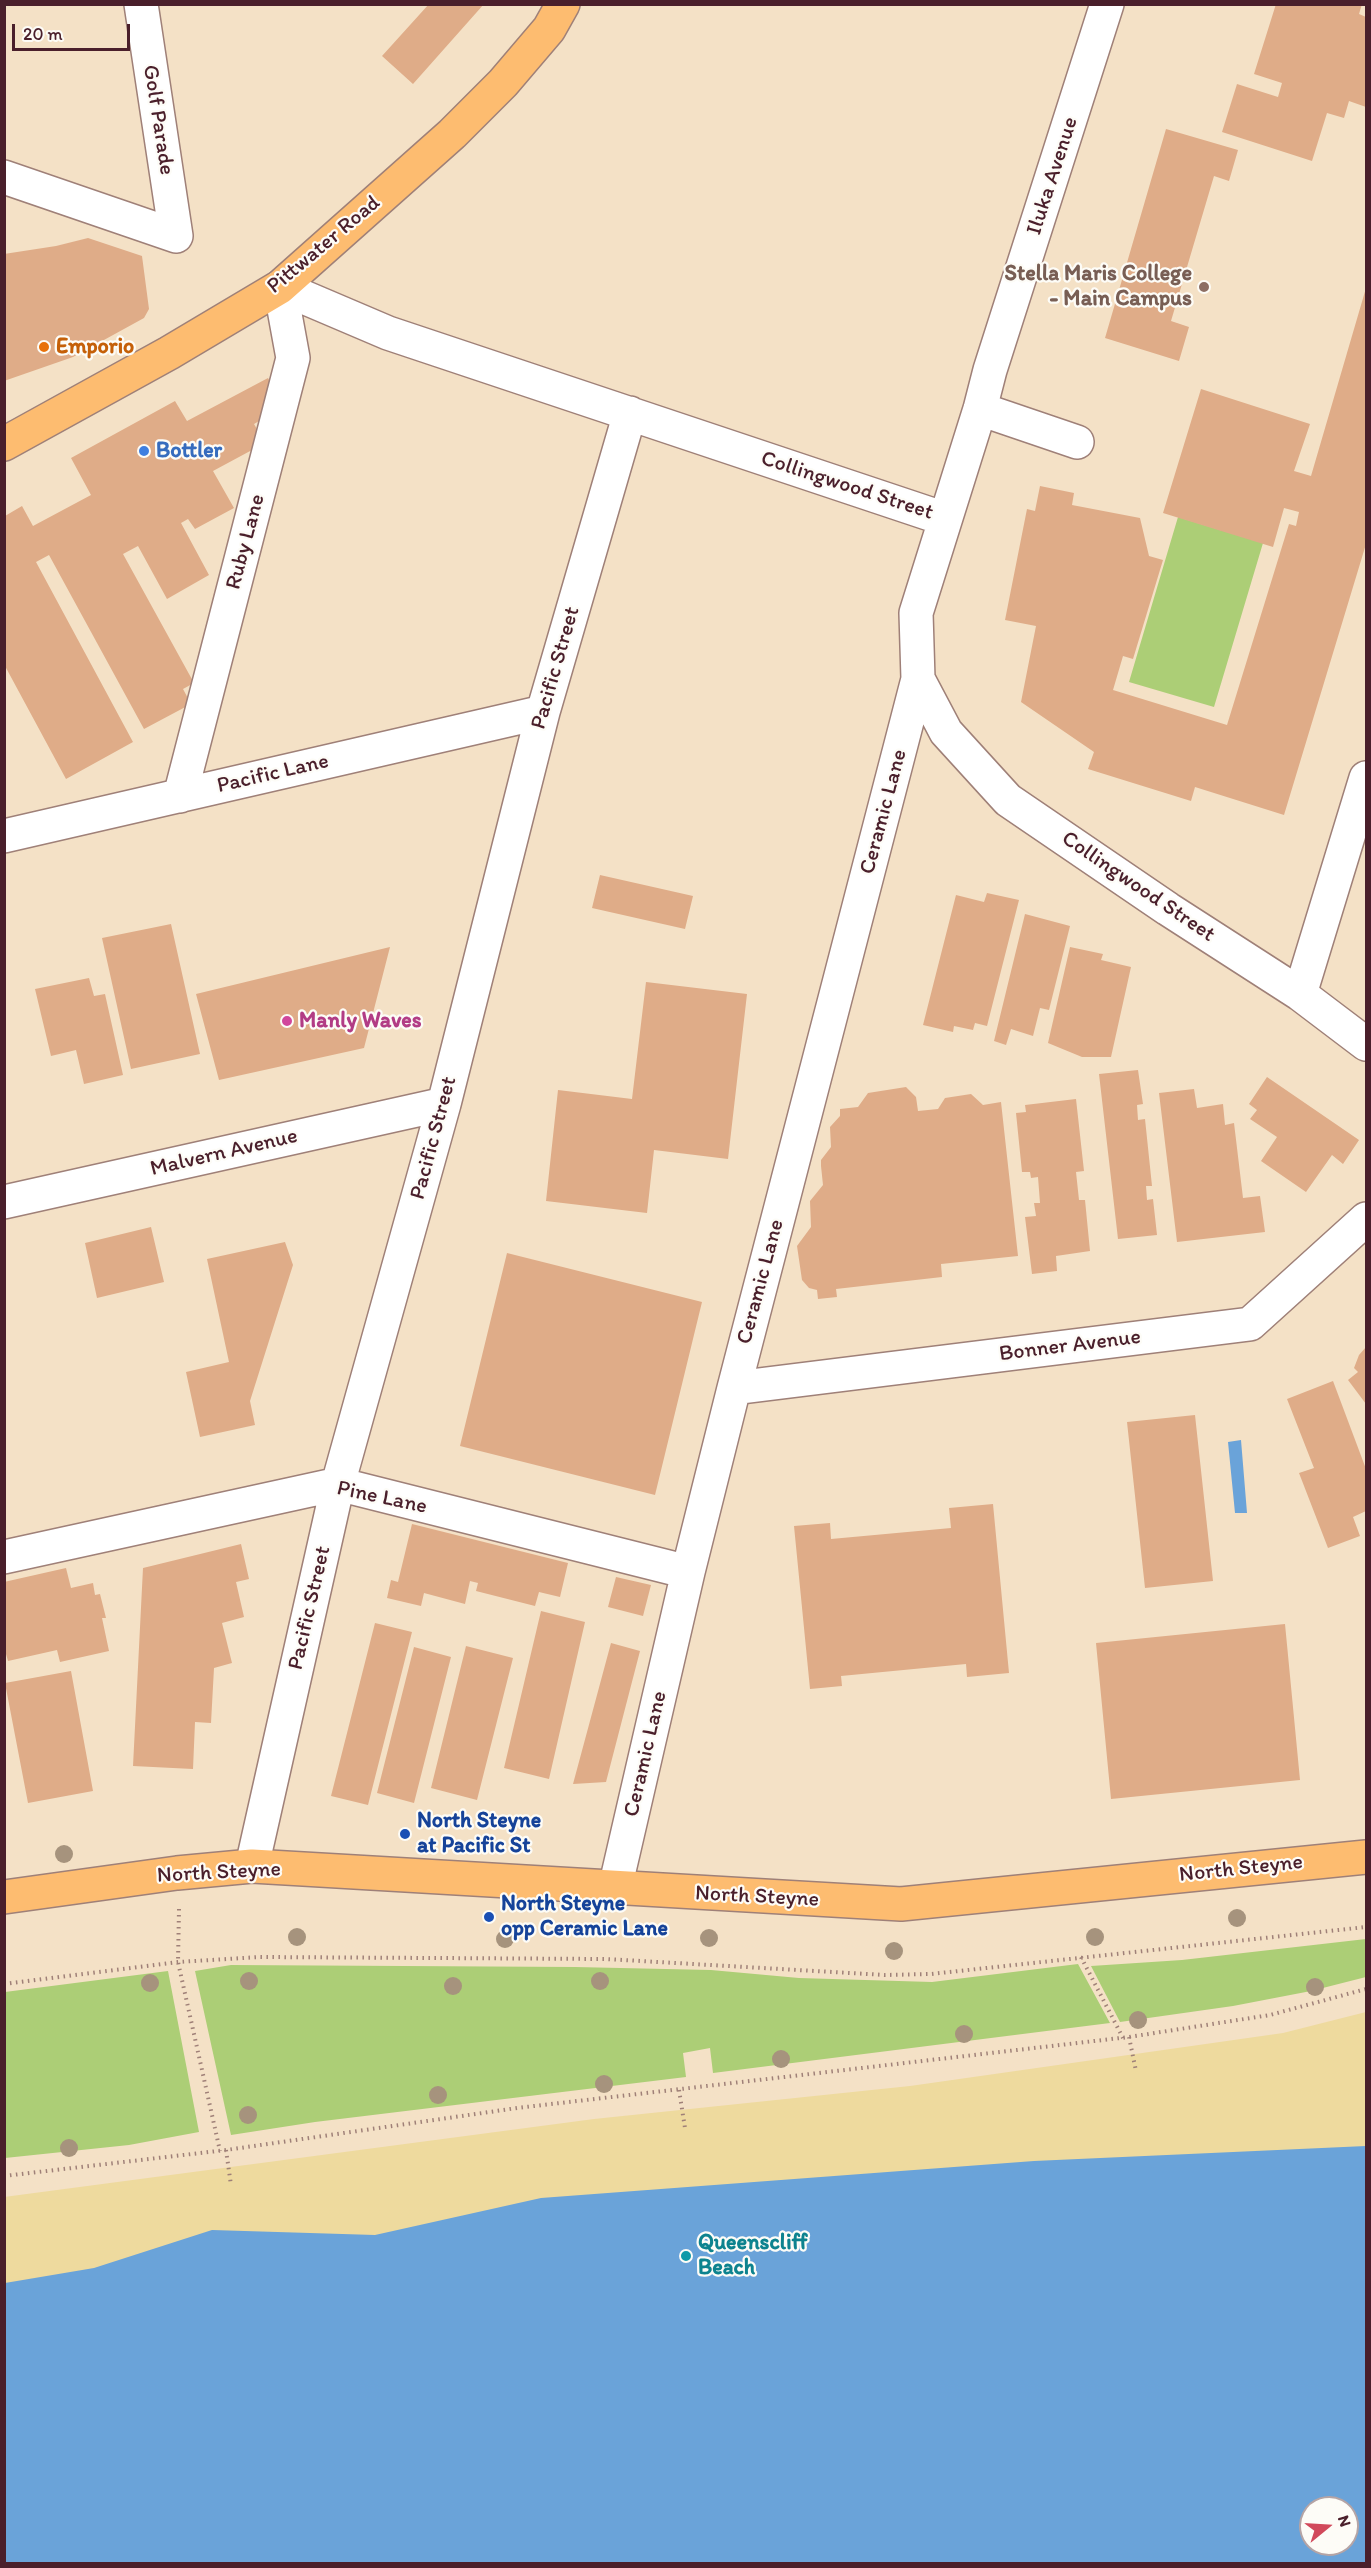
<!DOCTYPE html>
<style>
body{margin:0}
#map{position:relative;width:1371px;height:2568px;overflow:hidden;background:#f4e1c6;font-family:Itim,sans-serif}
canvas{display:block}
.frame{position:absolute;inset:0;border:6px solid #4a1f2b;pointer-events:none}
.north{position:absolute;left:1299px;top:2496px;width:60px;height:60px;box-sizing:border-box;background:#fdfcf7;border:2px solid #b5a4a5;border-radius:50%;rotate:72deg;font-size:16px;font-weight:700;line-height:24px;text-align:center;color:#4a1f2b}
.north::after{content:'';display:block;margin:auto;width:21px;height:27px;background:#d1495b;clip-path:polygon(50% 0,100% 100%,50% 72%,0 100%)}
.scale{position:absolute;left:12px;top:24px;width:118px;height:27px;box-sizing:border-box;border:3px solid #4a1f2b;border-top:0;padding-left:8px;font-size:18px;line-height:21px;white-space:nowrap;color:#4a1f2b;-webkit-text-stroke:4px #fdfcf7;paint-order:stroke}
</style>
<div id="map">
<canvas width="1371" height="2568"></canvas>
<div class="frame"></div>
<div class="north">N</div>
<div class="scale">20 m</div>
</div>
<script>
const context = document.querySelector('canvas').getContext('2d');
context.lineJoin = 'round';
function fill(path, color) {
  context.fillStyle = color;
  context.fill(path, 'evenodd');
}
function shape(rows) {
  const path = new Path2D();
  for (const r of rows) {
    path.moveTo(r[0], r[1]);
    for (let i = 2; i < r.length; i += 2) path.lineTo(r[i], r[i + 1]);
  }
  return path;
}
function trace(path, color, width, dash) {
  context.strokeStyle = color;
  context.lineWidth = width;
  context.lineCap = dash ? 'butt' : 'round';
  context.setLineDash(dash || []);
  context.stroke(path);
}
function drawText(font, color, halo, rows, align = 'center') {
  context.font = font + ' Itim,sans-serif';
  context.lineWidth = 4.5;
  context.setLineDash([]);
  context.textBaseline = 'middle';
  context.strokeStyle = halo;
  context.fillStyle = color;
  for (const [text, x, y, turn = 0] of rows) {
    context.save();
    context.translate(x, y);
    context.rotate((+turn || 0) * Math.PI / 180);
    context.textAlign = isNaN(turn) ? turn : align;
    if (halo) context.strokeText(text, 0, 0);
    context.fillText(text, 0, 0);
    context.restore();
  }
}
fill(shape([
 [1178,517,1263,543,1214,707,1129,682],
 [1366,1939,1366,1977,1311,1991,1233,2006,1120,2022,1091,1966,1182,1960],
 [1078,1964,1110,2023,713,2073,710,2048,683,2053,686,2077,315,2122,231,2135,195,1971,231,1965,575,1967,711,1970,799,1978,932,1982],
 [168,1971,199,2132,129,2145,5,2158,5,1992]
]), '#acce76');
fill(shape([
 [1366,2012,1366,2317,5,2438,4,2197,594,2119,910,2086,1283,2033]
]), '#eeda9e');
fill(shape([
 [1241,1440,1247,1513,1235,1513,1228,1442],
 [1366,2146,1366,2563,5,2563,5,2283,94,2268,212,2230,375,2235,541,2198,1034,2161],
 [1311,2508,1347,2508,1347,2544,1311,2544]
]), '#6aa3d9');
fill(shape([
 [429,4,484,4,413,84,382,56],
 [1276,4,1362,4,1359,14,1366,17,1366,107,1349,101,1344,118,1327,113,1312,161,1222,132,1237,84,1278,97,1282,83,1254,74],
 [1166,129,1238,150,1229,181,1214,176,1171,321,1189,327,1179,361,1105,338],
 [88,238,142,256,149,309,144,318,73,357,4,381,4,254,56,246],
 [1366,288,1366,544,1284,815,1195,787,1191,801,1088,769,1094,752,1021,702,1036,626,1005,620,1027,509,1035,511,1040,486,1074,493,1072,505,1140,518,1149,556,1163,560,1133,659,1123,656,1113,690,1227,725,1289,524,1296,526,1299,512,1284,508,1273,547,1163,513,1201,389,1310,424,1294,471,1311,476],
 [268,378,274,389,266,417,254,424,265,443,213,471,234,508,195,529,188,519,181,523,209,575,167,599,138,546,123,554,194,683,183,689,191,704,144,729,49,555,36,562,133,742,66,779,5,666,5,516,22,506,33,526,91,495,71,458,175,401,187,421],
 [600,875,693,896,685,929,592,908],
 [987,893,1019,900,987,1026,975,1023,973,1030,954,1026,953,1032,923,1025,956,895,984,902],
 [1025,914,1070,926,1049,1010,1040,1008,1033,1036,1011,1029,1006,1045,994,1041],
 [171,924,200,1054,131,1069,102,938],
 [390,947,364,1048,219,1080,196,994],
 [1070,947,1103,954,1101,960,1131,967,1111,1057,1082,1057,1048,1043],
 [89,978,94,996,105,994,123,1075,84,1084,76,1050,51,1056,35,989],
 [646,982,747,994,728,1159,654,1150,647,1213,546,1201,558,1090,632,1099],
 [1138,1070,1143,1104,1137,1105,1138,1120,1145,1119,1152,1186,1146,1186,1147,1200,1153,1199,1157,1235,1118,1239,1099,1074],
 [1267,1077,1359,1140,1343,1164,1332,1155,1306,1192,1261,1161,1277,1137,1250,1119,1257,1110,1249,1104],
 [906,1087,916,1097,918,1111,938,1109,945,1098,971,1094,983,1105,1001,1102,1018,1256,941,1264,942,1277,836,1289,837,1297,818,1299,817,1290,809,1288,802,1280,797,1246,811,1227,810,1201,823,1185,821,1166,821,1160,831,1147,830,1127,840,1116,840,1109,858,1107,868,1093],
 [1194,1089,1197,1108,1223,1104,1225,1125,1234,1123,1243,1198,1260,1196,1265,1232,1177,1242,1159,1093],
 [1076,1099,1084,1171,1076,1172,1079,1200,1085,1200,1090,1251,1056,1256,1057,1271,1032,1274,1025,1217,1036,1216,1034,1203,1040,1203,1038,1177,1031,1178,1030,1172,1022,1172,1016,1113,1026,1112,1025,1105],
 [151,1227,164,1282,97,1298,85,1243],
 [285,1242,293,1265,250,1401,255,1425,200,1437,186,1372,229,1362,207,1259],
 [507,1253,702,1302,655,1495,460,1446],
 [1366,1347,1366,1404,1348,1380,1358,1372,1354,1368,1359,1355],
 [1333,1381,1366,1469,1366,1511,1353,1517,1360,1536,1328,1548,1299,1473,1314,1468,1287,1399],
 [1195,1415,1213,1581,1145,1588,1127,1422],
 [993,1504,1009,1673,967,1677,966,1664,841,1676,842,1686,810,1689,794,1526,830,1523,831,1539,951,1528,949,1508],
 [412,1524,568,1563,560,1597,539,1592,535,1606,476,1591,478,1583,470,1581,465,1604,424,1593,421,1606,387,1598,391,1580,398,1582],
 [241,1544,249,1579,236,1582,244,1617,222,1623,232,1663,214,1668,211,1723,195,1722,193,1769,133,1766,143,1568],
 [66,1568,71,1588,93,1583,95,1595,100,1594,106,1618,102,1618,109,1651,60,1662,57,1650,8,1661,4,1647,4,1582],
 [616,1577,651,1585,643,1616,608,1607],
 [541,1611,585,1622,549,1779,504,1768],
 [375,1623,412,1632,368,1805,331,1796],
 [1285,1624,1300,1780,1111,1799,1096,1643],
 [611,1643,640,1651,606,1782,573,1784],
 [466,1646,513,1658,477,1800,431,1788],
 [414,1647,451,1657,414,1803,377,1793],
 [71,1671,93,1791,28,1803,5,1683]
]), '#dfac88');
const minor = shape([
 [1107,4,990,370,980,409,916,613,918,679,946,732,1008,800,1168,909,1300,994,1366,1044],
 [4,177,176,236,141,4],
 [280,287,388,333,945,519],
 [980,409,1077,442],
 [180,796,293,358,280,287],
 [4,836,543,712],
 [1300,994,1366,778],
 [4,1202,444,1104],
 [734,1388,1250,1324,1366,1219],
 [4,1557,338,1484,688,1572],
 [252,1866,338,1484,444,1104,543,712,630,413],
 [615,1888,688,1572,734,1388,918,679]
]);
const major = shape([
 [4,444,169,353,280,287,452,134,503,83,549,29,563,4],
 [4,1897,177,1873,252,1866,901,1904,1366,1857]
]);
trace(minor, '#9f8078', 36);
trace(major, '#9f8078', 36);
trace(shape([
 [179,1909,178,1962,220,2151],
 [1081,1957,1123,2038],
 [4,1984,178,1962,260,1957,606,1959,885,1975,931,1974,1366,1927],
 [1129,2037,1136,2071],
 [679,2090,685,2128],
 [226,2150,231,2185],
 [4,2176,226,2150,517,2108,1129,2037,1270,2015,1366,1989]
]), '#9f8078', 4, [1.5, 4.5]);
trace(minor, '#fff', 33);
trace(major, '#fdbc70', 33);
context.fillStyle = '#a6937d';
for (const [x, y] of [
 [64,1854],
 [1237,1918],
 [297,1937],
 [1095,1937],
 [709,1938],
 [505,1939],
 [894,1951],
 [249,1981],
 [600,1981],
 [150,1983],
 [453,1986],
 [1315,1987],
 [1138,2020],
 [964,2034],
 [781,2059],
 [604,2084],
 [438,2095],
 [248,2115],
 [69,2148]
]) {
  context.beginPath();
  context.arc(x, y, 9, 0, 2 * Math.PI);
  context.fill();
}
for (const [x, y, r, color] of [
 [1204,287,6,"#8d6e63"],
 [44,347,6,"#e8710a"],
 [144,451,6,"#3f7fe0"],
 [287,1021,6,"#d1479c"],
 [405,1834,6,"#1a4fb4"],
 [489,1917,6,"#1a4fb4"],
 [686,2256,6,"#0f9aa8"]
]) {
  const dot = new Path2D();
  dot.arc(x, y, r, 0, 2 * Math.PI);
  context.fillStyle = color;
  context.fill(dot);
  trace(dot, '#fdfcf7', 2);
}
drawText('22px', '#4a1f2b', '#fdfcf7', [
 ["Golf Parade",158,120,81],
 ["Iluka Avenue",1053,176,-72],
 ["Pittwater Road",324,245,-40],
 ["Collingwood Street",847,486,18],
 ["Ruby Lane",246,542,-75],
 ["Pacific Street",556,668,-74],
 ["Pacific Lane",273,774,-13],
 ["Ceramic Lane",884,812,-75],
 ["Collingwood Street",1138,887,34],
 ["Pacific Street",434,1138,-75],
 ["Malvern Avenue",224,1153,-13],
 ["Ceramic Lane",761,1282,-75],
 ["Bonner Avenue",1070,1346,-7],
 ["Pine Lane",382,1498,12],
 ["Pacific Street",310,1608,-77],
 ["Ceramic Lane",646,1754,-77],
 ["North Steyne",1241,1869,-6],
 ["North Steyne",219,1873,-3],
 ["North Steyne",757,1897,3]
]);
drawText('bold 22px', '#785e54', '#fdfcf7', [
 ["Stella Maris College",1192,274],
 ["- Main Campus",1192,299]
], 'right');
drawText('bold 22px', '#c56008', '#fdfcf7', [
 ["Emporio",56,347]
], 'left');
drawText('bold 22px', '#366cbe', '#fdfcf7', [
 ["Bottler",156,451]
], 'left');
drawText('bold 22px', '#b23c85', '#fdfcf7', [
 ["Manly Waves",299,1021]
], 'left');
drawText('bold 22px', '#164399', '#fdfcf7', [
 ["North Steyne",417,1821],
 ["at Pacific St",417,1846],
 ["North Steyne",501,1904],
 ["opp Ceramic Lane",501,1929]
], 'left');
drawText('bold 22px', '#0d838f', '#fdfcf7', [
 ["Queenscliff",698,2243],
 ["Beach",698,2268]
], 'left');
</script>
